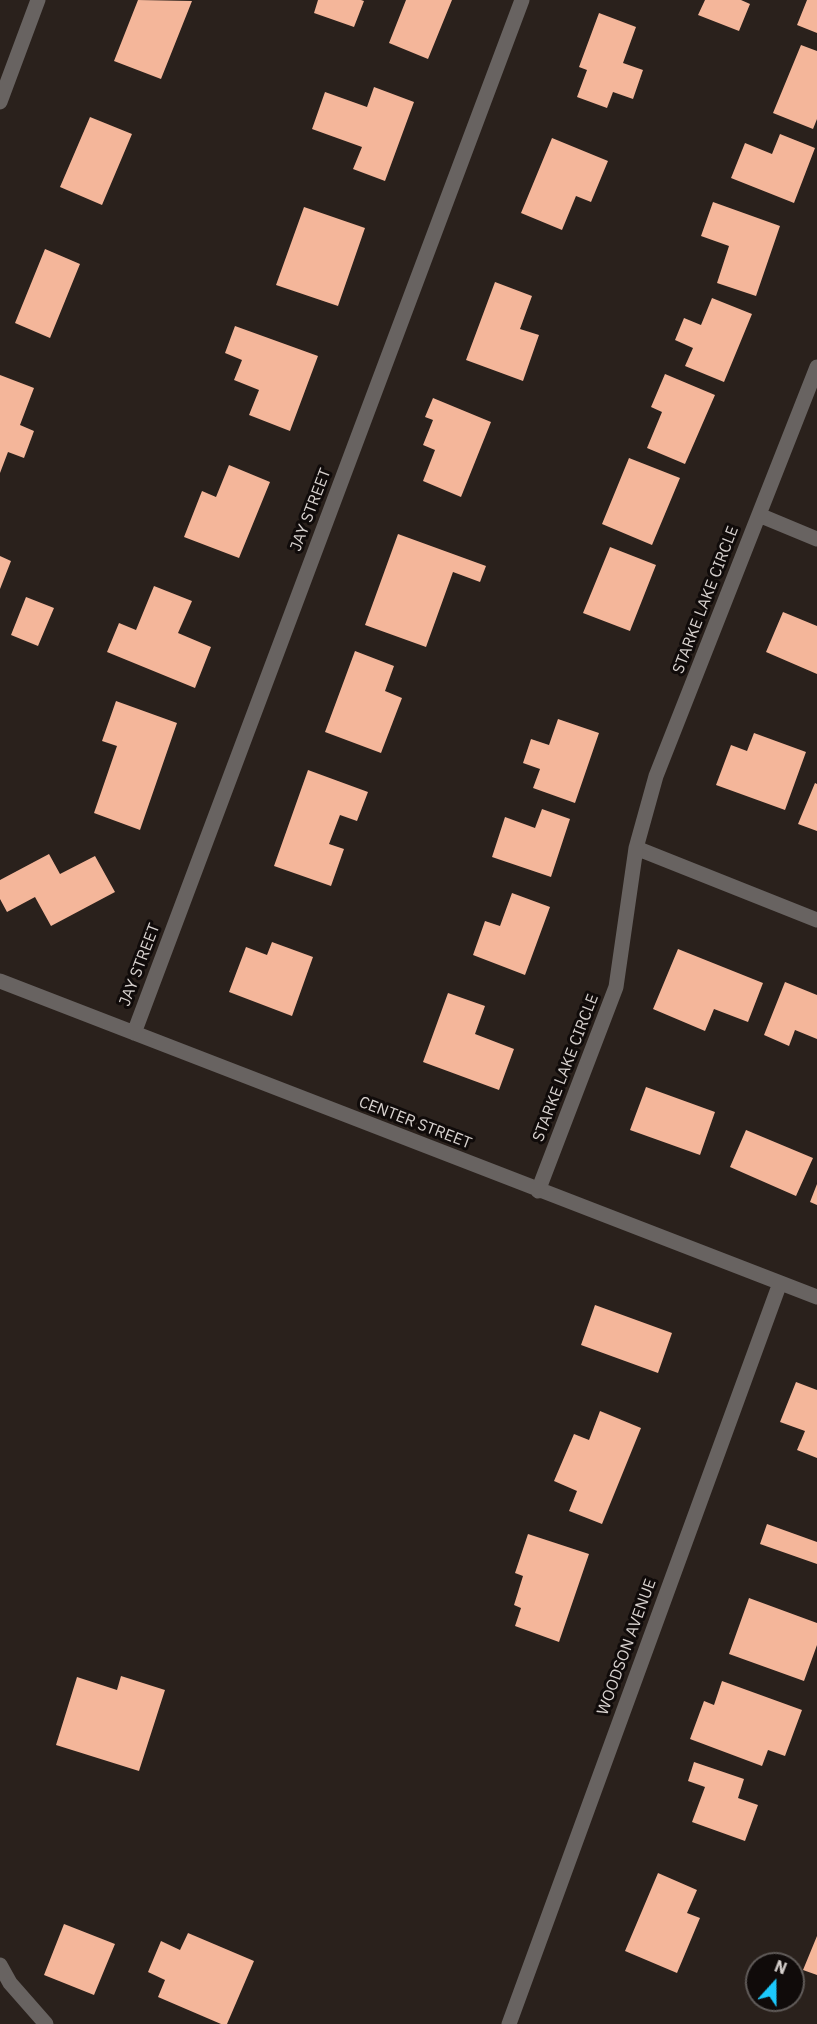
<!DOCTYPE html>
<style>
body{margin:0}
#map{position:relative;width:817px;height:2024px;overflow:hidden;background:#2a211c;font-family:"IBM Plex Sans",sans-serif}
canvas{display:block}
.north{position:absolute;left:745px;top:1952px;width:60px;height:60px;box-sizing:border-box;background:#100b0a;border:2px solid #605b59;border-radius:50%;rotate:21deg;font-size:16px;font-weight:700;line-height:24px;text-align:center;color:#d8d2cf}
.north::after{content:'';display:block;margin:auto;width:21px;height:27px;background:#1cc9fc;clip-path:polygon(50% 0,100% 100%,50% 72%,0 100%)}
</style>
<div id="map">
<canvas width="817" height="2024"></canvas>
<div class="north">N</div>
</div>
<script>
const context = document.querySelector('canvas').getContext('2d');
context.lineJoin = 'round';
function fill(path, color) {
  context.fillStyle = color;
  context.fill(path, 'evenodd');
}
function shape(rows) {
  const path = new Path2D();
  for (const r of rows) {
    path.moveTo(r[0], r[1]);
    for (let i = 2; i < r.length; i += 2) path.lineTo(r[i], r[i + 1]);
  }
  return path;
}
function trace(path, color, width, dash) {
  context.strokeStyle = color;
  context.lineWidth = width;
  context.lineCap = dash ? 'butt' : 'round';
  context.setLineDash(dash || []);
  context.stroke(path);
}
function drawText(font, color, halo, rows, align = 'center') {
  context.font = font + ' "IBM Plex Sans",sans-serif';
  context.lineWidth = 6;
  context.setLineDash([]);
  context.textBaseline = 'middle';
  context.strokeStyle = halo;
  context.fillStyle = color;
  for (const [text, x, y, turn = 0] of rows) {
    context.save();
    context.translate(x, y);
    context.rotate((+turn || 0) * Math.PI / 180);
    context.textAlign = isNaN(turn) ? turn : align;
    if (halo) context.strokeText(text, 0, 0);
    context.fillText(text, 0, 0);
    context.restore();
  }
}
fill(shape([
 [138,0,192,1,161,79,114,61],
 [318,0,361,0,364,1,354,27,314,13],
 [406,0,452,0,428,59,389,43],
 [705,0,741,0,750,4,739,31,698,15],
 [807,0,817,0,817,33,797,25],
 [599,13,636,27,623,63,643,70,633,99,613,92,607,108,577,97,587,70,579,67],
 [801,45,817,51,817,119,813,129,773,113],
 [374,87,414,102,385,181,353,169,362,147,312,129,325,92,367,107],
 [90,117,132,134,102,205,60,187],
 [780,134,815,148,794,203,731,178,745,143,772,154],
 [552,138,608,161,591,202,576,196,562,230,521,213],
 [713,202,780,226,756,296,717,283,729,246,701,236],
 [304,207,365,228,338,306,276,285],
 [45,249,80,264,50,338,15,323],
 [495,282,532,296,520,329,539,335,523,381,466,360],
 [712,298,752,314,724,382,685,366,693,348,675,340,684,318,701,325],
 [235,326,318,356,290,431,249,415,259,390,234,380,242,360,225,353],
 [665,374,715,395,685,464,647,448,662,412,651,407],
 [0,375,34,388,20,425,34,431,24,458,8,452,0,473],
 [433,398,491,422,461,497,423,481,435,450,423,445,433,420,425,417],
 [629,458,680,478,652,545,602,524],
 [229,465,270,482,239,558,184,537,202,491,216,497],
 [398,534,486,566,480,582,453,572,426,647,365,625],
 [610,547,656,565,630,631,583,613],
 [0,556,11,561,0,589],
 [154,586,192,601,178,633,211,647,195,688,107,652,119,623,136,630],
 [26,597,54,608,38,646,11,635],
 [783,612,817,626,817,674,766,652],
 [355,651,394,666,385,691,402,698,381,753,325,732],
 [116,701,177,723,140,830,94,813,117,746,102,741],
 [558,719,599,733,575,803,533,788,540,769,523,763,531,739,549,745],
 [754,733,806,752,785,810,716,785,731,745,747,751],
 [308,770,368,792,357,821,340,815,329,844,344,849,331,886,274,866],
 [815,783,817,784,817,831,798,824],
 [542,809,570,819,551,877,492,857,505,817,535,828],
 [49,854,60,874,95,856,115,892,51,926,35,897,7,912,0,899,0,880],
 [512,893,550,907,525,975,473,955,485,921,500,926],
 [272,942,313,957,292,1016,229,992,246,947,267,955],
 [678,949,763,983,748,1022,714,1009,705,1031,653,1009],
 [785,982,817,995,817,1039,795,1030,789,1046,764,1035],
 [448,993,485,1006,475,1034,514,1049,499,1090,423,1062],
 [646,1087,715,1112,700,1155,630,1130],
 [746,1130,813,1158,796,1196,730,1167],
 [817,1184,817,1205,810,1202],
 [595,1305,672,1333,658,1373,581,1345],
 [796,1382,817,1390,817,1458,797,1450,805,1431,780,1422],
 [600,1411,641,1428,602,1524,569,1511,577,1491,554,1481,574,1434,589,1440],
 [767,1524,817,1542,817,1564,760,1544],
 [528,1534,589,1554,559,1642,515,1626,521,1608,514,1605,523,1576,515,1573],
 [749,1598,817,1623,817,1645,804,1681,729,1654],
 [121,1676,165,1690,139,1771,56,1745,77,1677,117,1690],
 [722,1681,802,1710,785,1756,768,1750,762,1766,690,1739,704,1701,714,1705],
 [694,1762,744,1779,738,1798,758,1805,745,1841,692,1822,705,1787,688,1781],
 [658,1873,697,1890,687,1913,700,1918,677,1973,625,1951],
 [64,1924,115,1944,94,1995,44,1975],
 [188,1933,254,1961,227,2024,221,2024,158,1997,165,1980,148,1972,161,1941,180,1950],
 [817,1936,817,1975,803,1970]
]), '#f4b69a');
trace(shape([
 [0,102,38,0],
 [759,515,817,539],
 [636,848,817,920],
 [0,981,817,1297],
 [134,1033,522,0],
 [538,1191,616,987,636,848,656,776,817,367],
 [0,1965,10,1983,46,2024],
 [509,2024,780,1283]
]), '#686361', 15);
drawText('16px', '#d8d2cf', '#100b0a', [
 ["JAY STREET",311,510,-69],
 ["STARKE LAKE CIRCLE",706,600,-69],
 ["JAY STREET",140,965,-69],
 ["STARKE LAKE CIRCLE",566,1068,-69],
 ["CENTER STREET",415,1123,21],
 ["WOODSON AVENUE",627,1647,-70]
]);
</script>
